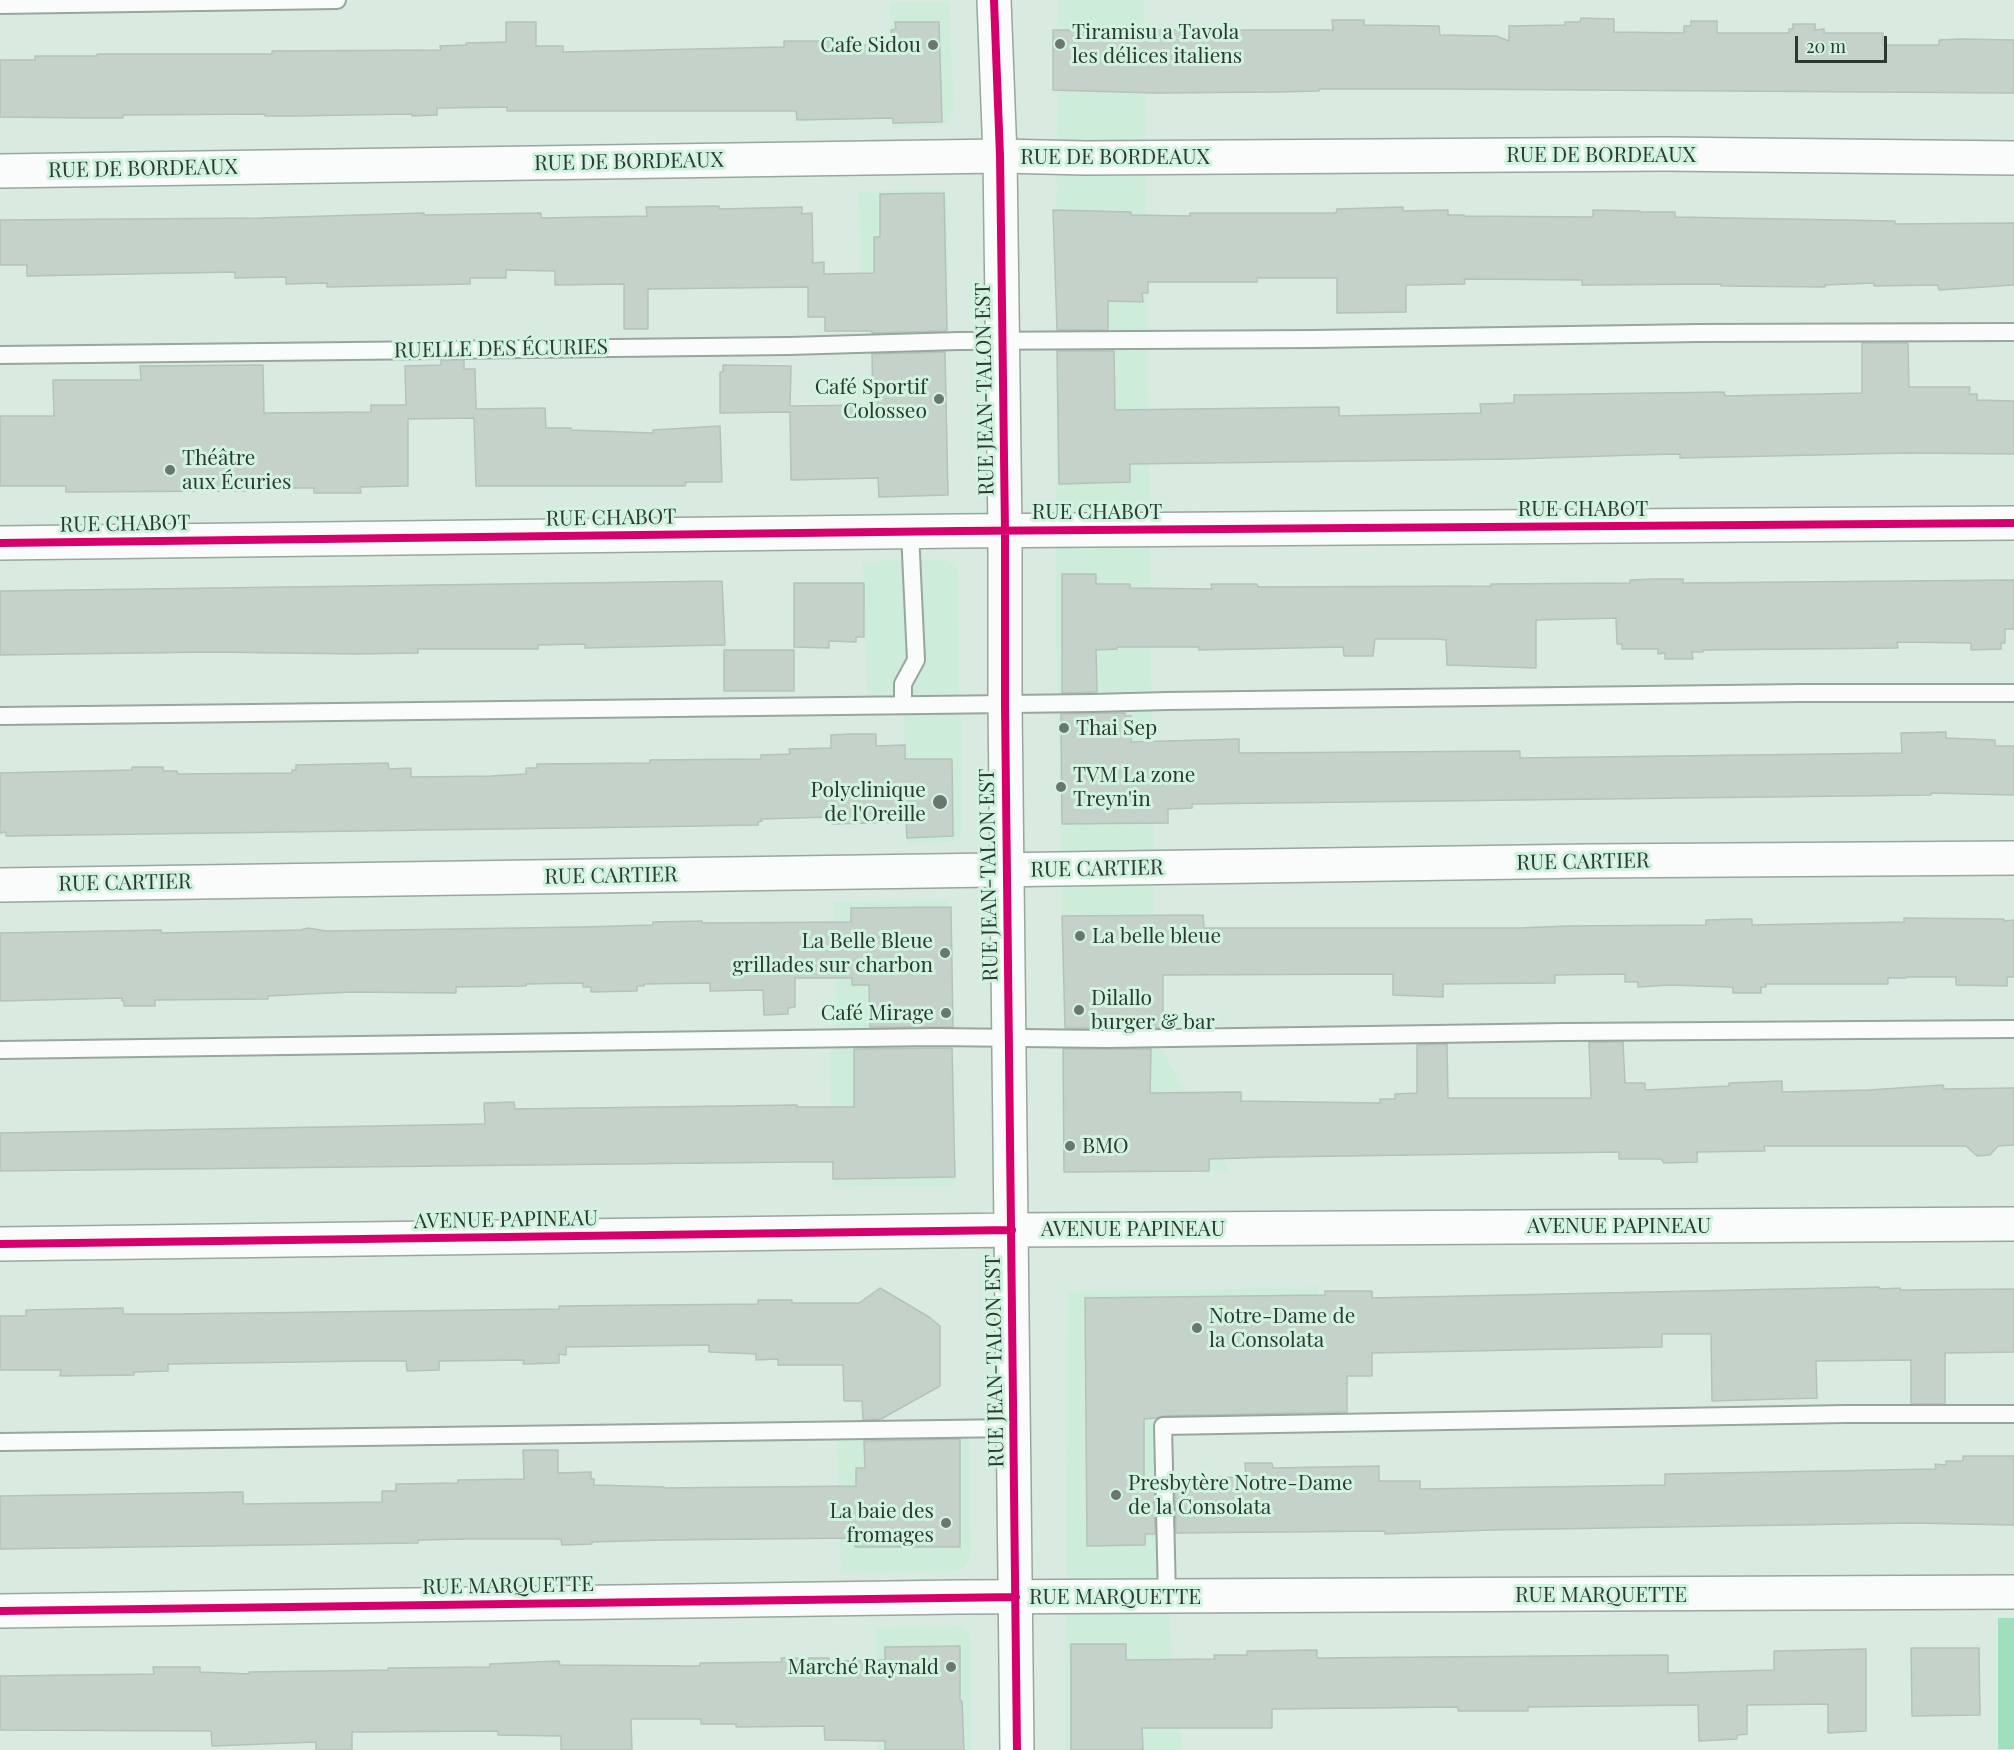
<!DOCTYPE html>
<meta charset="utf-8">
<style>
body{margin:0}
#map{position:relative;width:2014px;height:1750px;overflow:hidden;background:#d9ebe0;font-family:"Playfair Display",serif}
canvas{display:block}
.scale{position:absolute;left:1795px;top:36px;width:92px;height:27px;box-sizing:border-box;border:3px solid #2c3931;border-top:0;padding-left:8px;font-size:18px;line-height:21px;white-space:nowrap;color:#2c3931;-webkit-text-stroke:4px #d1f3df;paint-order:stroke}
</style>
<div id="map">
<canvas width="2014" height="1750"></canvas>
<div class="scale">20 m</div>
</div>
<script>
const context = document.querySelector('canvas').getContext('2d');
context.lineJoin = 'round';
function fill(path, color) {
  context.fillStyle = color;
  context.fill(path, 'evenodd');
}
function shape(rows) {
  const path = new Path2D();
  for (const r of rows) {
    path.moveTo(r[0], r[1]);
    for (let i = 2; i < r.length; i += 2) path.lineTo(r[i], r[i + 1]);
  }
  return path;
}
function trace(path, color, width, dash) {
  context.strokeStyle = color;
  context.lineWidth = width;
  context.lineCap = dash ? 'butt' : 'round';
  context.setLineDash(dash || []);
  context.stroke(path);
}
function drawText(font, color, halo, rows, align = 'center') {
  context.font = font + ' "Playfair Display",serif';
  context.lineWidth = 6;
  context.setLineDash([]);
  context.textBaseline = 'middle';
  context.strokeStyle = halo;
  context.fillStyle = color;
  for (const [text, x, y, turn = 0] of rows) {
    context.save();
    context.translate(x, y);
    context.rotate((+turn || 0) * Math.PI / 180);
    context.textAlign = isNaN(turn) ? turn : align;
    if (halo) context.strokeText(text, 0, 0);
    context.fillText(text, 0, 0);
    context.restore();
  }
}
fill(shape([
 [1057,0,1144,0,1155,1037,1229,1171,1069,1168,1056,639],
 [949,2,954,112,947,123,941,125,893,128,890,3],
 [937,189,944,190,947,193,948,332,862,335,859,192],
 [946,560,952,563,958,573,959,695,867,697,863,561],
 [961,712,961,834,959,839,949,843,907,844,904,713],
 [944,900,951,906,953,1029,837,1029,833,902],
 [954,1043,955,1183,950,1186,833,1187,830,1046],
 [1319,1287,1316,1423,1164,1426,1167,1597,1182,1750,1066,1750,1068,1292],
 [969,1438,971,1556,964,1569,957,1571,841,1573,837,1439],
 [963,1627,968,1633,971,1641,971,1750,877,1750,876,1628]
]), '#cdecda');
fill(shape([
 [1998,1618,2014,1618,2014,1749,1998,1749]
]), '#a0dfbe');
const building = shape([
 [1581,18,1614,19,1614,32,1684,33,1684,26,1691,26,1691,21,1717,21,1717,33,1789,33,1789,29,1793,29,1793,24,1815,24,1815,30,1824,29,1824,33,1883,33,1883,45,1939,45,1939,40,1961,39,2014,40,2014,93,1440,89,1319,89,1319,91,1278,92,1154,93,1053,90,1053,30,1333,30,1332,20,1364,20,1364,25,1439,26,1440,35,1496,36,1509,41,1509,26,1565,25,1565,22,1580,22,1581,18],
 [506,22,536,22,536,46,563,46,563,52,784,47,784,41,845,41,845,45,891,45,891,30,896,29,895,22,939,22,942,122,893,123,893,118,797,120,796,111,507,111,507,107,437,108,437,115,412,116,412,114,294,116,265,116,265,114,123,115,123,118,86,118,0,117,0,60,35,60,35,56,97,56,97,54,272,54,272,51,441,50,440,46,466,45,466,43,506,42,506,22],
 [944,193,947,330,944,331,872,333,872,331,825,331,825,317,808,317,808,287,648,289,648,329,624,329,624,284,555,285,555,271,506,270,506,278,470,278,470,284,327,287,327,283,286,284,286,277,235,278,235,272,27,276,27,265,0,265,0,220,261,218,424,213,424,215,541,213,541,218,647,216,646,207,719,206,719,209,802,207,802,214,812,213,813,263,824,262,824,274,874,273,874,237,880,237,880,194,944,193],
 [1403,207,1403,211,1448,210,1448,215,1464,215,1464,216,1593,217,1593,210,1640,211,1640,212,1675,212,1675,217,1895,221,1895,224,2014,223,2014,285,1939,290,1938,285,1874,286,1874,283,1825,285,1825,287,1721,286,1721,284,1582,285,1582,280,1464,279,1465,284,1406,285,1406,312,1337,313,1337,278,1257,278,1257,282,1148,282,1148,293,1142,293,1143,302,1108,301,1108,330,1057,330,1053,210,1131,212,1131,215,1190,216,1190,213,1336,213,1337,209,1403,207],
 [1862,343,1908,343,1909,387,1970,387,1969,394,1977,394,1977,400,2014,401,2014,454,1909,453,1680,458,1680,454,1637,455,1513,459,1130,464,1130,482,1059,484,1057,351,1114,351,1115,410,1339,407,1339,416,1481,413,1480,404,1514,403,1514,395,1724,392,1725,396,1862,393,1862,343],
 [945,352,948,495,879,497,878,478,791,480,790,412,720,413,720,372,723,372,723,365,791,366,790,406,873,405,872,354,945,352],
 [441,360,464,360,464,369,475,369,476,409,545,408,546,428,571,428,571,430,653,433,653,430,720,426,722,482,686,482,685,486,476,486,474,418,408,419,408,486,360,487,361,493,314,493,314,488,246,488,246,491,66,492,66,486,0,486,0,416,54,416,53,380,141,380,140,366,263,365,264,413,371,412,371,405,406,405,405,366,441,365,441,360],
 [1062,574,1096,574,1096,584,1130,584,1130,588,1212,589,1211,584,1257,584,1258,587,1491,586,1491,584,1630,583,1630,580,1654,579,1683,579,1683,583,2014,580,2014,629,2005,629,2005,643,2001,643,2001,649,1971,650,1971,643,1897,642,1898,648,1703,650,1703,652,1692,652,1693,659,1665,659,1665,653,1658,654,1658,649,1622,649,1622,644,1617,644,1616,618,1536,620,1536,668,1447,665,1446,640,1437,639,1375,639,1373,656,1344,656,1343,647,1199,650,1199,647,1117,647,1117,649,1096,650,1097,692,1062,693,1062,574],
 [722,581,725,645,585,648,585,644,538,645,538,649,418,649,418,653,358,654,211,652,0,655,0,591,722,581],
 [794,583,864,583,864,637,856,637,856,642,829,641,829,648,794,647,794,583],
 [724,650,794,650,794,691,724,691,724,650],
 [1125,713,1125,716,1131,716,1131,742,1239,739,1239,753,1520,751,1520,758,1902,753,1901,733,1946,732,1946,738,1995,740,1995,746,2014,746,2014,795,1931,793,1931,795,1192,804,1192,808,1168,809,1168,823,1062,824,1061,714,1125,713],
 [850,734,876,734,876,746,905,745,905,759,952,759,953,836,907,838,906,822,832,824,831,817,761,819,762,821,758,822,758,825,641,827,6,836,6,832,0,833,0,773,132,770,132,767,163,767,163,771,177,771,178,774,292,773,292,770,296,770,296,765,388,763,389,769,411,768,411,777,491,776,526,774,526,768,537,768,537,764,650,763,650,760,761,759,761,755,790,754,789,749,831,748,831,735,850,734],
 [951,907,953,1027,870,1027,869,985,852,985,852,978,795,978,795,1007,788,1008,788,1014,764,1015,763,990,710,991,710,983,644,984,644,986,637,986,637,991,591,992,591,987,583,987,583,983,526,984,526,986,456,987,456,993,351,992,268,996,268,999,155,1000,155,1006,124,1006,124,1001,122,1001,122,998,0,1001,0,933,161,930,161,933,300,930,308,928,326,931,582,927,653,925,653,922,702,921,702,923,851,922,851,908,951,907],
 [1203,915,1204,928,1519,928,1567,926,1706,925,1706,920,1739,919,1752,919,1752,925,1904,922,1904,918,2004,919,2004,921,2014,920,2014,977,2007,977,2007,986,1956,985,1956,977,1906,977,1906,978,1888,978,1888,984,1766,984,1766,987,1761,987,1761,993,1733,993,1733,988,1730,987,1670,985,1638,987,1638,982,1625,982,1625,974,1555,975,1555,983,1443,984,1443,997,1393,995,1393,974,1163,975,1163,1028,1065,1028,1062,916,1203,915],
 [1589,1042,1623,1042,1625,1083,1645,1083,1645,1090,1729,1086,1729,1083,1782,1081,1782,1092,1869,1090,1943,1085,1944,1089,2014,1088,2014,1145,1998,1146,1990,1155,1977,1156,1966,1146,1764,1146,1765,1151,1697,1152,1697,1162,1664,1163,1661,1159,1619,1159,1619,1152,1276,1157,1209,1159,1209,1171,1064,1172,1063,1049,1151,1049,1150,1093,1241,1092,1241,1101,1380,1103,1380,1099,1395,1099,1395,1094,1417,1093,1417,1045,1447,1044,1448,1098,1591,1098,1589,1042],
 [952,1048,955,1177,833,1179,833,1162,799,1162,0,1171,0,1133,485,1124,484,1103,514,1102,515,1109,797,1105,797,1107,854,1107,854,1049,952,1048],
 [1879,1287,1879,1289,1900,1288,1900,1290,2014,1289,2014,1352,1945,1353,1945,1404,1911,1404,1911,1360,1816,1361,1817,1398,1712,1401,1711,1334,1662,1334,1662,1347,1372,1353,1372,1376,1347,1376,1347,1412,1163,1416,1156,1418,1144,1419,1144,1478,1154,1478,1155,1534,1145,1534,1145,1545,1087,1546,1085,1298,1325,1295,1325,1291,1372,1291,1372,1298,1879,1287],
 [880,1288,929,1317,940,1326,940,1386,881,1419,863,1420,862,1401,844,1401,843,1365,778,1365,778,1359,756,1360,756,1354,709,1352,709,1345,566,1347,566,1355,559,1354,559,1363,523,1364,524,1360,439,1361,439,1370,407,1371,406,1361,367,1361,168,1364,168,1371,134,1372,134,1375,60,1376,61,1370,0,1370,0,1316,26,1316,26,1310,123,1308,123,1314,174,1314,559,1309,559,1306,758,1304,758,1300,792,1300,792,1303,859,1303,880,1288],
 [960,1439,960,1547,855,1547,855,1538,664,1540,592,1542,592,1544,562,1545,561,1540,559,1539,466,1539,418,1540,418,1543,0,1549,0,1496,243,1492,243,1504,382,1502,382,1491,396,1491,396,1484,458,1483,458,1480,524,1479,523,1450,558,1450,558,1473,591,1472,591,1479,594,1479,594,1485,664,1487,664,1488,856,1486,856,1468,865,1468,864,1441,960,1439],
 [1963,1456,2014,1456,2014,1525,1912,1523,1490,1530,1385,1534,1385,1531,1176,1533,1175,1478,1246,1477,1245,1463,1272,1463,1273,1468,1379,1466,1379,1481,1420,1481,1420,1489,1665,1485,1665,1474,1936,1469,1935,1464,1946,1465,1946,1461,1963,1461,1963,1456],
 [1071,1644,1126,1644,1126,1660,1215,1659,1214,1655,1247,1655,1247,1651,1317,1650,1317,1658,1668,1655,1668,1673,1774,1670,1774,1651,1866,1649,1866,1731,1828,1733,1828,1704,1747,1705,1747,1734,1737,1735,1737,1739,1699,1741,1698,1705,1528,1707,1528,1711,1458,1711,1458,1707,1272,1709,1272,1728,1142,1728,1143,1750,1071,1750,1071,1644],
 [960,1646,960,1701,962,1701,964,1750,885,1750,885,1741,825,1740,824,1726,736,1727,736,1724,701,1724,701,1719,631,1719,632,1750,561,1750,561,1736,498,1735,498,1731,352,1732,352,1750,316,1750,316,1742,212,1746,211,1731,0,1730,0,1676,154,1674,153,1667,200,1667,200,1672,249,1674,249,1672,388,1670,388,1668,490,1667,490,1664,559,1661,560,1665,700,1666,700,1663,782,1662,781,1658,829,1658,829,1661,885,1660,885,1647,960,1646],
 [1911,1648,1979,1648,1980,1715,1912,1716,1911,1648]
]);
fill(building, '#c4d2c9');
trace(building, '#b4c2ba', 1.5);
const service = shape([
 [0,5,337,0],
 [0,355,789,346,959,341,1313,339,1699,333,2014,332],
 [903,705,903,684,916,660,910,532],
 [0,716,1093,703,1167,701,1801,693,2014,693],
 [0,1050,935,1037,1107,1039,1564,1032,2014,1029],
 [0,1442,1014,1428],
 [1167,1597,1163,1426,1846,1414,2014,1414]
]);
const minor = shape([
 [0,171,1000,156,1086,158,1665,154,2014,158],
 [0,543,959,531,2014,523],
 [0,885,1589,861,2014,858],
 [0,1611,958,1597,2014,1592]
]);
const secondary = shape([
 [994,0,1000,156,1005,531,1005,704,1017,1750],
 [0,1244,1012,1230,2014,1224]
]);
trace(service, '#98a69d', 20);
trace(minor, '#98a69d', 36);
trace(secondary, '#98a69d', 36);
trace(service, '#f9fcfa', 16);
trace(minor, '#f9fcfa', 33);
trace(secondary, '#f9fcfa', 33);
trace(shape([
 [994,0,1000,156,1005,531,1005,704,1017,1750],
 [0,543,959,531,2014,523],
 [0,1244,1012,1230],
 [0,1611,1016,1597]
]), '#d6006c', 8);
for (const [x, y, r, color] of [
 [1060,44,6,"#69776e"],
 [933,45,6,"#69776e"],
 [939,399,6,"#69776e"],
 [170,470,6,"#69776e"],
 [1064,728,6,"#69776e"],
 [1061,787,6,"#69776e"],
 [940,802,8,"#69776e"],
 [1080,936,6,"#69776e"],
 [945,953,6,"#69776e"],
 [1079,1010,6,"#69776e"],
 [946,1013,6,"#69776e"],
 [1070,1146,6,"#69776e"],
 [1197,1328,6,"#69776e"],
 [1116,1495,6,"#69776e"],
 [946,1523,6,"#69776e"],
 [951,1667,6,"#69776e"]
]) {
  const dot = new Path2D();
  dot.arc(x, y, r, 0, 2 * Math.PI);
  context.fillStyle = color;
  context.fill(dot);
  trace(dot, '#d1f3df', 2);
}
drawText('21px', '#2c3931', '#d1f3df', [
 ["Tiramisu a Tavola",1072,32],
 ["les délices italiens",1072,56],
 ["Cafe Sidou",921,45,"right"],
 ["Café Sportif",927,387,"right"],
 ["Colosseo",927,411,"right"],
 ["Théâtre",182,458],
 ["aux Écuries",182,482],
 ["Thai Sep",1076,728],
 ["TVM La zone",1073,775],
 ["Treyn'in",1073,799],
 ["Polyclinique",926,790,"right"],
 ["de l'Oreille",926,814,"right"],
 ["La belle bleue",1092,936],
 ["La Belle Bleue",933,941,"right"],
 ["grillades sur charbon",933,965,"right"],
 ["Dilallo",1091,998],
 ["burger & bar",1091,1022],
 ["Café Mirage",934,1013,"right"],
 ["BMO",1082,1146],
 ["Notre-Dame de",1209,1316],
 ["la Consolata",1209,1340],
 ["Presbytère Notre-Dame",1128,1483],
 ["de la Consolata",1128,1507],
 ["La baie des",934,1511,"right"],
 ["fromages",934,1535,"right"],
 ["Marché Raynald",939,1667,"right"]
], 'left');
drawText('21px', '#2c3931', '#d1f3df', [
 ["RUE DE BORDEAUX",1601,155],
 ["RUE DE BORDEAUX",1115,157],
 ["RUE DE BORDEAUX",629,162,-1],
 ["RUE DE BORDEAUX",143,169,-1],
 ["RUELLE DES ÉCURIES",501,349,-1],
 ["RUE JEAN-TALON EST",985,389,-91],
 ["RUE CHABOT",1583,509],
 ["RUE CHABOT",1097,512],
 ["RUE CHABOT",611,518,-1],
 ["RUE CHABOT",125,524,-1],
 ["RUE CARTIER",1583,862,-1],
 ["RUE CARTIER",1097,869,-1],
 ["RUE JEAN-TALON EST",989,875,-91],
 ["RUE CARTIER",611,876,-1],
 ["RUE CARTIER",125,883,-1],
 ["AVENUE PAPINEAU",506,1220,-1],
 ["AVENUE PAPINEAU",1619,1226],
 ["AVENUE PAPINEAU",1133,1229],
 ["RUE JEAN-TALON EST",995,1361,-91],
 ["RUE MARQUETTE",508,1586,-1],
 ["RUE MARQUETTE",1601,1595],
 ["RUE MARQUETTE",1115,1597]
]);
</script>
